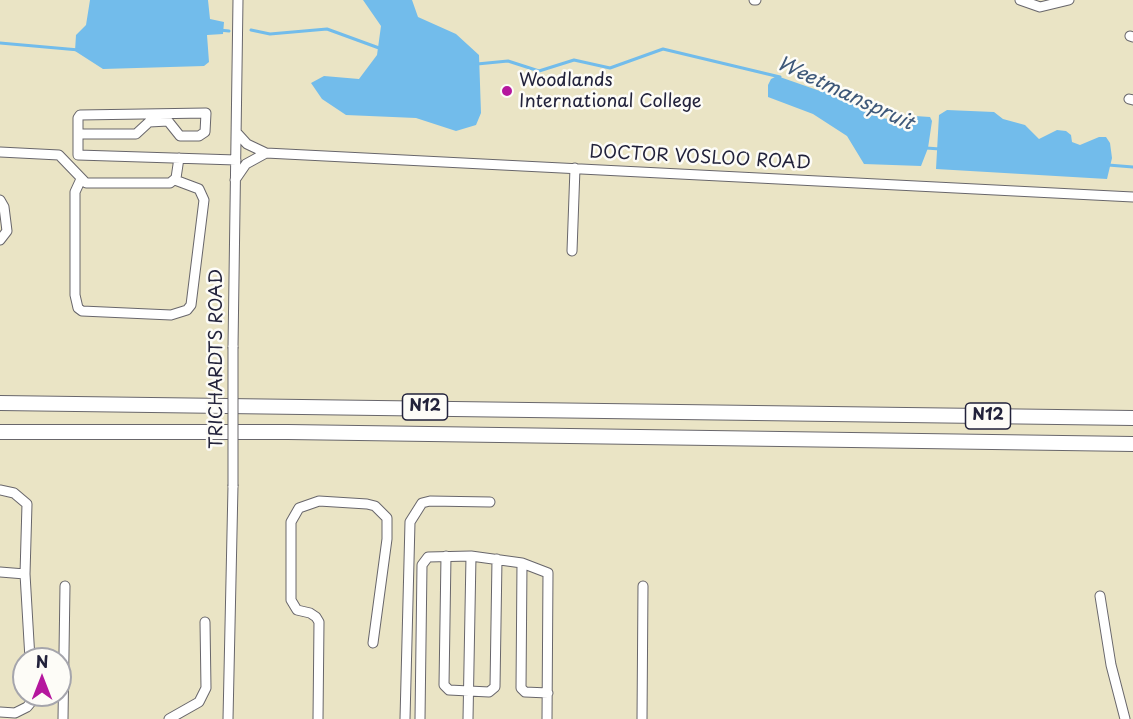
<!DOCTYPE html>
<style>
body{margin:0}
#map{position:relative;width:1133px;height:719px;overflow:hidden;background:#eae4c5;font-family:"Playpen Sans",sans-serif}
canvas{display:block}
.north{position:absolute;left:12px;top:647px;width:60px;height:60px;box-sizing:border-box;background:#fdfcf7;border:2px solid #a5a5ac;border-radius:50%;rotate:0deg;font-size:16px;font-weight:700;line-height:24px;text-align:center;color:#22223b}
.north::after{content:'';display:block;margin:auto;width:21px;height:27px;background:#b5179e;clip-path:polygon(50% 0,100% 100%,50% 72%,0 100%)}
</style>
<div id="map">
<canvas width="1133" height="719"></canvas>
<div class="north">N</div>
</div>
<script>
const context = document.querySelector('canvas').getContext('2d');
context.lineJoin = 'round';
function fill(path, color) {
  context.fillStyle = color;
  context.fill(path, 'evenodd');
}
function shape(rows) {
  const path = new Path2D();
  for (const r of rows) {
    path.moveTo(r[0], r[1]);
    for (let i = 2; i < r.length; i += 2) path.lineTo(r[i], r[i + 1]);
  }
  return path;
}
function trace(path, color, width, dash) {
  context.strokeStyle = color;
  context.lineWidth = width;
  context.lineCap = dash ? 'butt' : 'round';
  context.setLineDash(dash || []);
  context.stroke(path);
}
function drawText(font, color, halo, rows, align = 'center') {
  context.font = font + ' "Playpen Sans",sans-serif';
  context.lineWidth = 5;
  context.setLineDash([]);
  context.textBaseline = 'middle';
  context.strokeStyle = halo;
  context.fillStyle = color;
  for (const [text, x, y, turn = 0] of rows) {
    context.save();
    context.translate(x, y);
    context.rotate((+turn || 0) * Math.PI / 180);
    context.textAlign = isNaN(turn) ? turn : align;
    if (halo) context.strokeText(text, 0, 0);
    context.fillText(text, 0, 0);
    context.restore();
  }
}
fill(shape([
 [90,0,208,0,210,19,224,22,223,34,207,35,209,62,204,66,103,69,75,51,76,35,86,25],
 [363,0,412,0,418,17,456,34,479,55,481,113,476,125,456,131,416,118,346,115,322,99,311,83,324,76,359,79,377,55,381,26],
 [777,76,820,91,841,92,865,102,873,113,881,118,889,119,900,115,930,117,932,121,928,148,921,166,864,164,847,136,813,114,768,97,768,85,771,79],
 [947,110,994,112,1003,119,1025,125,1039,139,1057,130,1066,131,1071,135,1072,142,1080,145,1099,137,1106,137,1110,143,1112,158,1107,179,936,169,939,115]
]), '#72bceb');
trace(shape([
 [219,30,229,31],
 [251,30,270,34,327,29,379,48],
 [0,43,79,50],
 [477,64,508,61,539,71,574,60,610,68,663,49,780,77],
 [926,148,940,149],
 [1108,165,1133,167]
]), '#72bceb', 3);
const minor = shape([
 [754,0,756,0],
 [1020,0,1040,7,1069,0],
 [1130,36,1133,37],
 [1129,99,1133,100],
 [237,133,247,144,266,153,1133,197],
 [78,134,136,134,149,122,168,121,180,136,199,136,205,132,206,113,80,115,78,118,78,155,236,160],
 [0,152,59,155,86,183,170,183,176,178,179,158],
 [81,179,75,192,75,295,78,308,82,311,171,315,187,310,191,305,204,200,199,189,175,180],
 [235,180,246,164,266,153],
 [0,200,4,207,7,231,0,240],
 [572,251,575,168],
 [233,347,238,0],
 [0,490,14,493,27,504,25,574],
 [446,556,444,685,449,690,489,692,495,687,497,559],
 [522,563,521,688,525,692,548,693],
 [0,572,25,574,30,659],
 [1100,596,1111,665,1125,719],
 [0,712,15,713,27,707,32,701,32,695],
 [63,719,65,586],
 [169,719,199,702,206,688,205,622],
 [228,719,233,486],
 [318,719,319,622,316,617,310,613,297,610,291,600,291,522,299,508,319,501,367,504,375,506,387,518,387,539,373,643],
 [405,719,410,522,422,503,430,501,490,502],
 [420,719,422,565,428,557,471,556,522,563,548,573,547,719],
 [468,719,471,556],
 [642,719,643,586]
]);
const highway = shape([
 [0,403,1133,418],
 [0,432,288,432,1133,444]
]);
trace(minor, '#68666b', 11);
trace(highway, '#68666b', 16);
trace(minor, '#fff', 9);
trace(highway, '#fff', 14);
const minorBridge = shape([
 [233,347,233,486]
]);
trace(minorBridge, '#68666b', 11, []);
trace(minorBridge, '#fff', 9);
for (const [x, y, r, color] of [
 [507,91,6,"#b5179e"]
]) {
  const dot = new Path2D();
  dot.arc(x, y, r, 0, 2 * Math.PI);
  context.fillStyle = color;
  context.fill(dot);
  trace(dot, '#fdfcf7', 2);
}
for (const [x, y, w] of [
 [425,407,45],
 [988,416,45]
]) {
  const box = new Path2D();
  box.roundRect(x - w / 2, y - 13, w, 26, 4.5);
  context.fillStyle = '#fdfcf7';
  context.fill(box);
  trace(box, '#22223b', 1.5);
}
drawText('bold 16px', '#22223b', null, [
 ["N12",425,407],
 ["N12",988,416]
]);
drawText('18px', '#22223b', '#fdfcf7', [
 ["Woodlands",519,81],
 ["International College",519,102]
], 'left');
drawText('18px', '#22223b', '#fdfcf7', [
 ["DOCTOR VOSLOO ROAD",700,158,3],
 ["TRICHARDTS ROAD",217,359,-90]
]);
drawText('italic 20px', '#3e5879', '#fdfcf7', [
 ["Weetmanspruit",845,94,25]
]);
</script>
